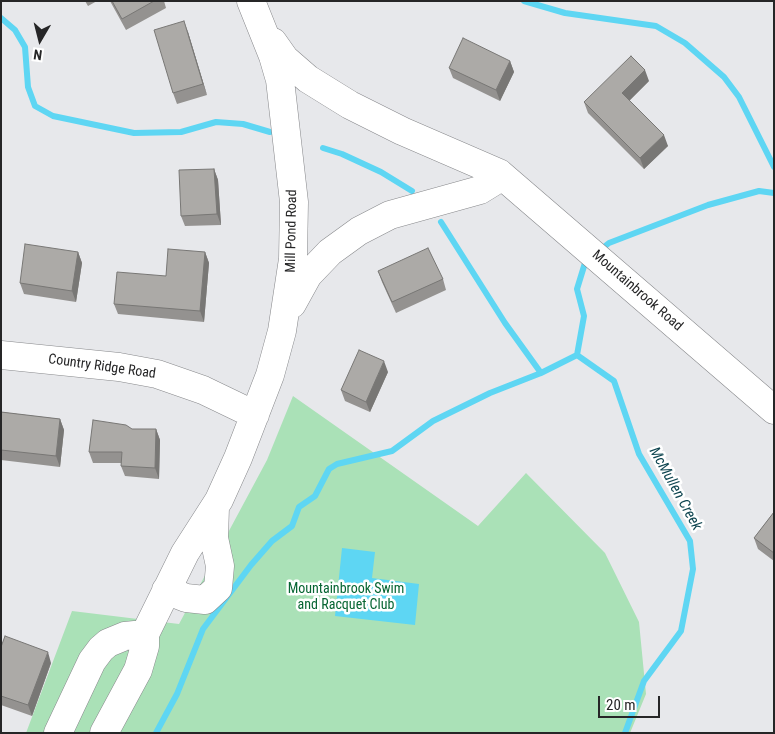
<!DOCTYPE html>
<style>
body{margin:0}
#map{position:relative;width:775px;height:734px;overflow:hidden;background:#e7e8eb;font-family:"Roboto Condensed",sans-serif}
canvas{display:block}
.frame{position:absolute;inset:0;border:2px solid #262627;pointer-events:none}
.north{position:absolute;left:15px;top:15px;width:50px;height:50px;-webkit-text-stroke:4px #fff;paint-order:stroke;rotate:188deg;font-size:14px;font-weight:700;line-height:20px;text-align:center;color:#262627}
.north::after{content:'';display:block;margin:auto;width:18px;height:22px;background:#262627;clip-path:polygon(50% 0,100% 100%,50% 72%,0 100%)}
.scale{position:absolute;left:598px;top:696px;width:62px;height:22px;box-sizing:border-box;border:2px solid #262627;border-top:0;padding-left:6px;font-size:15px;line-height:18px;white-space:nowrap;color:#262627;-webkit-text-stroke:4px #fff;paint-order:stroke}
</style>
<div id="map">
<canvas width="775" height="734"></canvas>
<div class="frame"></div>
<div class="north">N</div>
<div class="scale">20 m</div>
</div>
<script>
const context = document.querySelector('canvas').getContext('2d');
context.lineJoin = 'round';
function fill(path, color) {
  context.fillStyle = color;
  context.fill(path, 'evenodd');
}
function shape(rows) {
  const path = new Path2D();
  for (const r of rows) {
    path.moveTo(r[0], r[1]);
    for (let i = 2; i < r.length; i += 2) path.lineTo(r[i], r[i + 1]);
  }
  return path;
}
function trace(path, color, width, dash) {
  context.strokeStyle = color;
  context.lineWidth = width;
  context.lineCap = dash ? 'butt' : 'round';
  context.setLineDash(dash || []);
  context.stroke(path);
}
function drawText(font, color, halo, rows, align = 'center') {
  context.font = font + ' "Roboto Condensed",sans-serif';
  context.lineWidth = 5;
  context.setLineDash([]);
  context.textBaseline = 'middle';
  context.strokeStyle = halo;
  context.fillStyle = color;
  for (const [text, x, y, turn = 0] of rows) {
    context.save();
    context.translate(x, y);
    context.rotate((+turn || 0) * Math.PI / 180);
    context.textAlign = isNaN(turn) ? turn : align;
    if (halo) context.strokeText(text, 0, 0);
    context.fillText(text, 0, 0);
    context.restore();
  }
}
fill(shape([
 [293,396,478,526,526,473,605,553,639,622,646,694,630,733,26,733,72,611,179,624,267,460]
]), '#aae1b7');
fill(shape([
 [342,548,375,552,372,578,419,584,415,625,335,616]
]), '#5ed6f3');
trace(shape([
 [524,1,565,13,656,26,685,43,724,77,739,97,774,167],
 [1,18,15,30,25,47,28,87,35,106,53,116,134,133,181,132,216,122,243,124,270,132],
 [323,148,342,154,381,172,412,191],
 [441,222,505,323,541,373],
 [599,251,609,243,708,205,759,191,774,193],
 [577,355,614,381,639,454,690,541,693,569,681,631,644,681,625,733],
 [577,355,584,316,577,289,585,263,590,259],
 [156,733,177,694,203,629,251,565,272,541,292,526,299,507,315,496,329,469,337,464,392,451,433,421,490,393,541,373,577,355]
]), '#5ed6f3', 6);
const minor = shape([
 [273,42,285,59,308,79,350,105,402,131,499,173,774,410],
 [292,304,308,275,330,252,359,231,390,215,480,190,493,182,499,173],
 [1,355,119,367,157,374,203,390,255,415],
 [166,590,186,598,205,600,218,588,220,566,214,538,215,507],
 [58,733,92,661,101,649,108,643,125,636,145,634],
 [104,733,138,670,145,646,145,634,185,553,219,500,238,458,270,375,282,331,293,259,294,202,280,80,273,56,251,1]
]);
trace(minor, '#87888b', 29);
trace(minor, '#fff', 28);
fill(shape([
 [85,1,97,1,88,6],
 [110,1,164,1,166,8,126,30],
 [188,32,207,95,177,104,173,93],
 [510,61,514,72,500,101,453,78,449,68],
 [649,81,629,101,668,146,644,169,588,113,584,102],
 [214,169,218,180,221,225,185,226,181,216],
 [78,252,82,263,76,302,24,294,20,283],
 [205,252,209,263,204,322,118,314,114,304,166,276],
 [378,271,443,279,446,290,396,313,382,282],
 [388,372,370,412,345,401,341,390],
 [1,412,60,419,64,430,60,467,1,460],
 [132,429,156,429,160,440,159,479,125,476,121,466,121,463,93,463,89,452],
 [774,512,774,561,758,549,754,538],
 [1,647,51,663,32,716,1,705]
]), '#949290');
fill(shape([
 [184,21,188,32,207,95,203,84],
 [510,61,514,72,500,101,496,90],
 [645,70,649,81,626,104,622,93],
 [664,135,668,146,644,169,640,158],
 [214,169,218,180,221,225,217,214],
 [78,252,82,263,76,302,72,291],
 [205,252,209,263,204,322,200,311],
 [384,361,388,372,370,412,366,402],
 [60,419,64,430,60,467,56,456],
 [156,429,160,440,159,479,155,468],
 [48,652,51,663,32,716,28,705]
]), '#787775');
const building = shape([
 [112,1,154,1,122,19,112,1],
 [184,21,203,84,173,93,154,30,184,21],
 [463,38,510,61,496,90,449,68,463,38],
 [631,56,645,70,622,93,664,135,640,158,584,102,631,56],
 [214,169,217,214,181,216,179,170,214,169],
 [25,244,78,252,72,291,20,283,25,244],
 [428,248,443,279,392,302,378,271,428,248],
 [168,249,205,252,200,311,114,304,117,272,166,276,168,249],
 [359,350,384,361,366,402,341,390,359,350],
 [1,412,60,419,56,456,1,450,1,412],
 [93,420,126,425,132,429,156,429,155,468,121,466,122,452,89,452,93,420],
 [774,512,774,553,754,538,774,512],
 [5,636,48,652,28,705,1,696,1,647,5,636]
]);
fill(building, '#acaaa7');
trace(building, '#787775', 1);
drawText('14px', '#262627', '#fff', [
 ["Mill Pond Road",292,231,-89],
 ["Mountainbrook Road",637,291,41],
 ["Country Ridge Road",102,367,8]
]);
drawText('14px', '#066532', '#fff', [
 ["Mountainbrook Swim",346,589],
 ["and Racquet Club",346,605]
]);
drawText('italic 15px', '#0e4550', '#fff', [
 ["McMullen Creek",675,489,61]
]);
</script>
